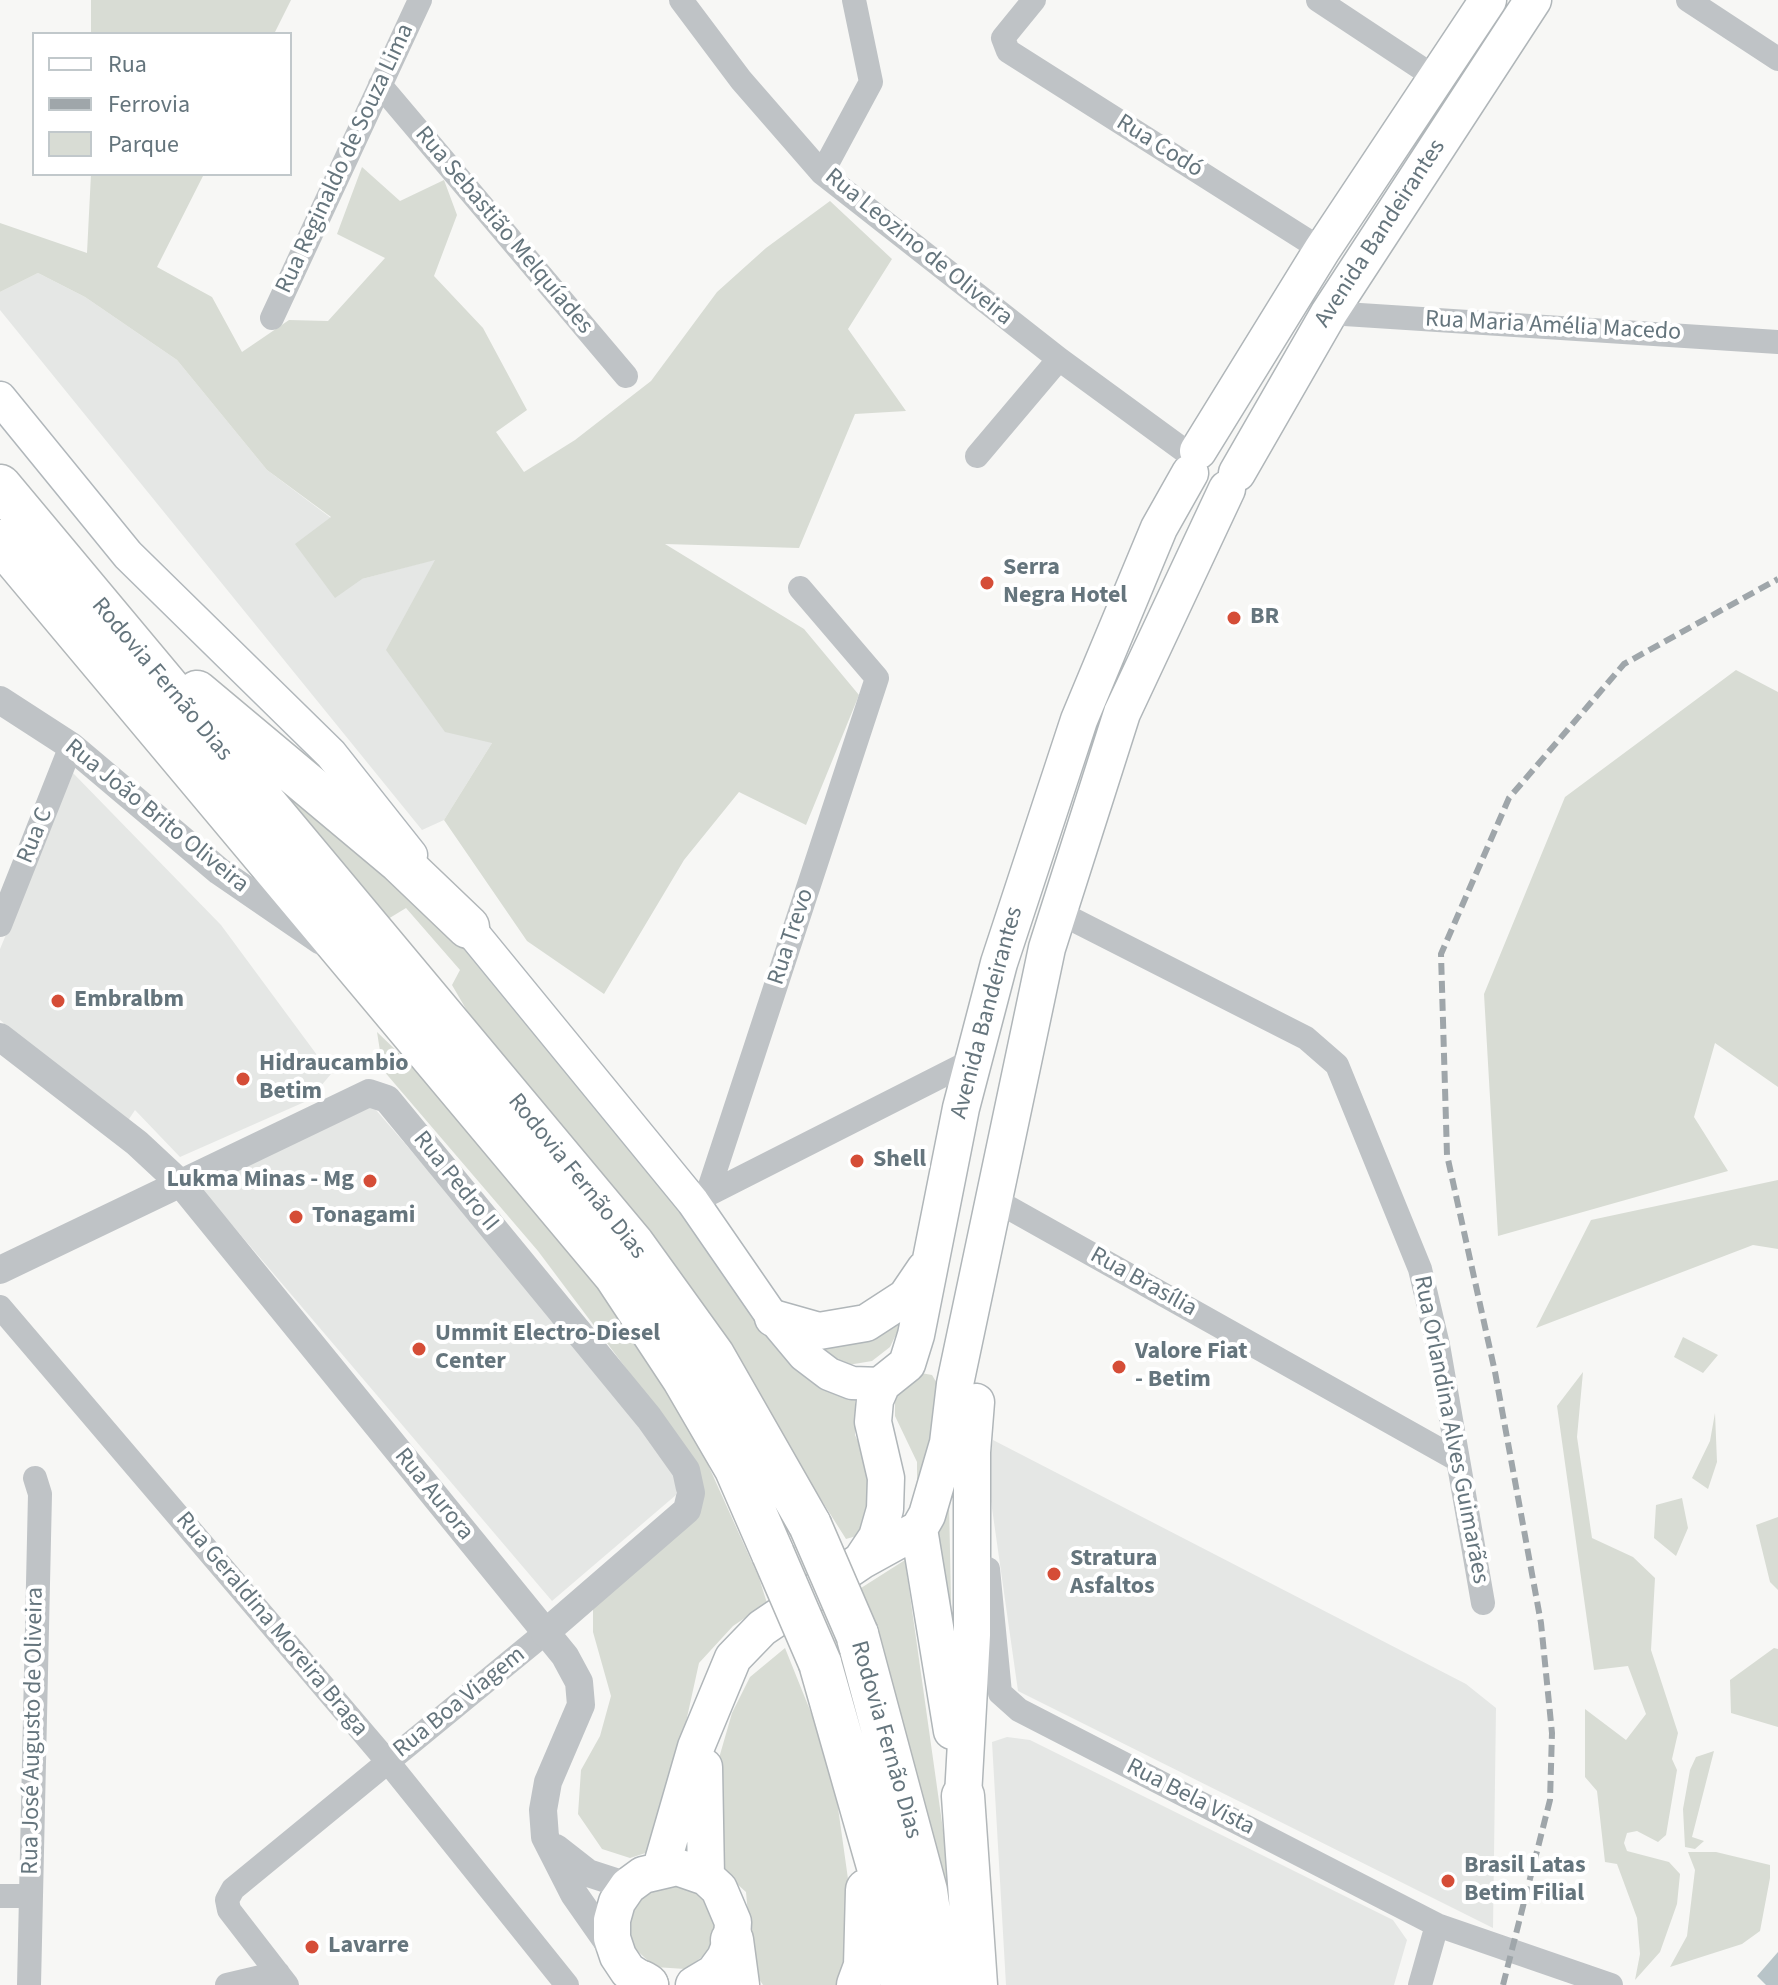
<!DOCTYPE html>
<meta charset="utf-8">
<style>
body{margin:0}
#map{position:relative;width:1778px;height:1985px;overflow:hidden;background:#f7f7f5;font-family:"Source Sans 3",sans-serif}
canvas{display:block}
.legend{position:absolute;left:32px;top:32px;width:260px;height:144px;box-sizing:border-box;background:#fff;border:2px solid #c1c8cb;margin:0;padding:10px 14px;list-style:none;font-size:24px;color:#65757d}
.legend li{display:flex;align-items:center;gap:16px;height:40px}
.legend b{width:40px;border:2px solid #c1c8cb}
</style>
<div id="map">
<canvas width="1778" height="1985"></canvas>
<ul class="legend">
<li><b style="height:10px;background:#fff"></b>Rua</li>
<li><b style="height:10px;background:#9fa6aa"></b>Ferrovia</li>
<li><b style="height:22px;background:#d8dcd4"></b>Parque</li>
</ul>
</div>
<script>
const context = document.querySelector('canvas').getContext('2d');
context.lineJoin = 'round';
function fill(path, color) {
  context.fillStyle = color;
  context.fill(path, 'evenodd');
}
function shape(rows) {
  const path = new Path2D();
  for (const r of rows) {
    path.moveTo(r[0], r[1]);
    for (let i = 2; i < r.length; i += 2) path.lineTo(r[i], r[i + 1]);
  }
  return path;
}
function trace(path, color, width, dash) {
  context.strokeStyle = color;
  context.lineWidth = width;
  context.lineCap = dash ? 'butt' : 'round';
  context.setLineDash(dash || []);
  context.stroke(path);
}
function drawText(font, color, halo, rows, align = 'center') {
  context.font = font + ' "Source Sans 3",sans-serif';
  context.lineWidth = 8;
  context.setLineDash([]);
  context.textBaseline = 'middle';
  context.strokeStyle = halo;
  context.fillStyle = color;
  for (const [text, x, y, turn = 0] of rows) {
    context.save();
    context.translate(x, y);
    context.rotate((+turn || 0) * Math.PI / 180);
    context.textAlign = isNaN(turn) ? turn : align;
    if (halo) context.strokeText(text, 0, 0);
    context.fillText(text, 0, 0);
    context.restore();
  }
}
fill(shape([
 [38,273,85,297,177,360,267,470,331,518,362,579,436,559,492,743,444,820,422,830,0,310,0,292],
 [73,773,221,925,331,1074,309,1100,180,1157,135,1110,125,1125,0,1020,0,949],
 [369,1102,677,1458,676,1495,552,1601,193,1179],
 [993,1440,1466,1684,1496,1708,1493,1928,1018,1691,987,1473],
 [1007,1737,1030,1740,1393,1920,1407,1940,1394,1985,1006,1985,992,1742]
]), '#e5e7e5');
fill(shape([
 [91,0,291,0,274,34,91,34],
 [362,167,400,201,444,180,457,215,434,276,483,328,527,410,496,432,524,472,575,440,651,381,717,292,766,248,830,201,892,259,848,329,906,411,855,414,799,548,665,544,804,629,859,695,806,825,739,792,684,860,604,994,527,941,444,820,492,743,445,732,386,650,435,560,362,579,335,598,295,544,331,517,267,470,177,360,85,297,38,273,0,292,0,223,87,253,91,174,204,174,157,267,212,297,242,352,289,320,328,321,385,258,337,234],
 [1736,670,1778,692,1778,1087,1715,1043,1694,1117,1728,1171,1498,1236,1484,994,1565,797],
 [268,781,368,849,466,943,647,1168,789,1359,855,1395,855,1435,876,1481,860,1535,846,1539,776,1428,484,1040,452,985,460,970,406,908,388,919,318,833],
 [377,1032,452,1104,605,1294,687,1418,759,1578,767,1603,733,1626,699,1663,658,1849,630,1858,602,1849,578,1814,581,1770,600,1736,611,1696,593,1632,593,1605,699,1510,691,1455,538,1251,383,1070],
 [1778,1180,1778,1249,1753,1245,1536,1328,1591,1220],
 [904,1318,890,1347,872,1361,842,1366,819,1345],
 [1683,1337,1718,1355,1703,1373,1674,1357],
 [1583,1372,1577,1437,1592,1538,1633,1557,1655,1578,1651,1650,1678,1733,1672,1759,1677,1770,1666,1835,1658,1842,1637,1831,1627,1833,1624,1843,1627,1851,1669,1862,1680,1874,1677,1904,1660,1952,1635,1980,1640,1954,1637,1918,1617,1864,1605,1862,1597,1791,1585,1777,1585,1709,1626,1740,1646,1714,1628,1666,1594,1670,1557,1406],
 [921,1373,932,1375,938,1385,936,1419,917,1502,917,1462,895,1416,895,1402,900,1388],
 [1715,1413,1717,1462,1708,1489,1692,1478,1710,1441],
 [1682,1498,1688,1528,1676,1556,1654,1538,1656,1505],
 [949,1503,953,1695,928,1550],
 [1778,1517,1778,1590,1770,1582,1756,1525],
 [905,1560,958,1936,961,1985,911,1758,861,1588],
 [785,1648,832,1765,849,1886,853,1963,839,1985,763,1985,753,1970,746,1892,716,1865,717,1765,732,1713,750,1677],
 [1774,1648,1778,1649,1778,1727,1731,1713,1730,1680],
 [1714,1751,1692,1837,1704,1841,1695,1849,1685,1847,1683,1809,1690,1770,1696,1757],
 [1688,1852,1716,1852,1770,1865,1770,1878,1760,1931,1742,1944,1670,1967,1687,1936,1695,1870],
 [655,1884,698,1887,718,1924,709,1952,685,1969,655,1967,633,1947,628,1918,633,1903]
]), '#d8dcd4');
fill(shape([
 [1778,1952,1778,1985,1766,1985,1757,1976]
]), '#b8c4c8');
const secondary = shape([
 [0,398,128,555,331,754,411,855],
 [454,910,693,1202,773,1318,804,1355,829,1374,852,1383,882,1384]
]);
const primary = shape([
 [1198,451,1322,250,1488,0],
 [1237,473,1329,313,1533,0],
 [773,1318,819,1331,866,1323,906,1297,925,1269],
 [919,1529,952,1731],
 [861,1561,877,1537,885,1509,886,1478,873,1422,875,1400,882,1384,907,1364,916,1335,961,1108,999,963,1079,720,1159,528,1190,473],
 [704,1767,706,1877],
 [963,1796,972,1635,972,1452,976,1402],
 [661,1868,696,1747,733,1658,762,1628,861,1561,919,1529,927,1515,948,1443,955,1384,1047,948,1122,713,1227,489],
 [650,1985,628,1971,618,1956,612,1938,612,1920,617,1902,628,1886,643,1875,677,1867,706,1877,719,1889,733,1922,732,1940,725,1958,714,1973,694,1985]
]);
const motorway = shape([
 [0,486,633,1244,713,1355,810,1525],
 [0,541,615,1275,683,1378,736,1469,773,1554],
 [197,692,400,862,468,927],
 [857,1634,926,1891,940,1985],
 [820,1663,889,1905,902,1985],
 [963,1796,976,1985],
 [732,1940,738,1985],
 [642,1982,647,1985],
 [858,1985,865,1966,867,1890]
]);
trace(secondary, '#b1b7bb', 35);
trace(primary, '#b0b6b9', 39);
trace(motorway, '#b2b7b9', 45);
trace(shape([
 [681,0,741,80,822,173,1059,359,1193,457],
 [1034,0,1003,38,1008,51,1322,250],
 [1318,0,1436,78],
 [1688,0,1778,59],
 [380,85,626,376],
 [822,173,871,82,854,0],
 [1329,313,1778,342],
 [272,318,420,0],
 [977,456,1059,359],
 [1058,912,1306,1038,1337,1065,1420,1269,1438,1345,1483,1603],
 [0,925,71,746],
 [707,1195,877,678,800,588],
 [701,1198,973,1060],
 [995,1200,1458,1460],
 [0,1307,388,1762,567,1985],
 [988,1569,1000,1693,1019,1710,1437,1925,1611,1985],
 [0,1896,30,1896],
 [29,1985,40,1494,35,1478],
 [227,1985,278,1973],
 [287,1985,229,1910,227,1900,233,1889,545,1633],
 [1420,1985,1437,1925]
]), '#bfc3c6', 24);
trace(shape([
 [0,700,71,746,219,871,321,941],
 [0,1037,137,1143,181,1184,565,1656,579,1682,581,1705,548,1782,543,1810,545,1837,574,1894,616,1954],
 [0,1270,369,1093,387,1099,649,1418,686,1470,691,1493,687,1510,545,1633],
 [556,1848,588,1873,628,1886]
]), '#bfc3c6', 28);
trace(secondary, '#fff', 32);
trace(primary, '#fff', 36);
trace(motorway, '#fff', 42);
trace(shape([
 [1503,1985,1550,1800,1552,1733,1541,1623,1495,1372,1447,1155,1441,954,1509,798,1624,664,1778,579]
]), '#9fa6aa', 6, [12, 6]);
const motorwayBridge = shape([
 [810,1525,857,1634],
 [773,1554,820,1663]
]);
trace(motorwayBridge, '#b2b7b9', 45, []);
trace(motorwayBridge, '#fff', 42);
for (const [x, y, r, color] of [
 [987,583,8,"#d54d37"],
 [1234,618,8,"#d54d37"],
 [58,1001,8,"#d54d37"],
 [243,1079,8,"#d54d37"],
 [857,1161,8,"#d54d37"],
 [370,1181,8,"#d54d37"],
 [296,1217,8,"#d54d37"],
 [419,1349,8,"#d54d37"],
 [1119,1367,8,"#d54d37"],
 [1054,1574,8,"#d54d37"],
 [1448,1881,8,"#d54d37"],
 [312,1947,8,"#d54d37"]
]) {
  const dot = new Path2D();
  dot.arc(x, y, r, 0, 2 * Math.PI);
  context.fillStyle = color;
  context.fill(dot);
  trace(dot, '#fff', 3);
}
drawText('24px', '#65757d', '#fff', [
 ["Rua Codó",1159,147,32],
 ["Rua Reginaldo de Souza Lima",346,159,-65],
 ["Rua Sebastião Melquíades",503,231,50],
 ["Avenida Bandeirantes",1381,234,-57],
 ["Rua Leozino de Oliveira",918,248,39],
 ["Rua Maria Amélia Macedo",1553,327,3],
 ["Rodovia Fernão Dias",161,680,50],
 ["Rua João Brito Oliveira",156,817,39],
 ["Rua C",36,836,-68],
 ["Rua Trevo",792,937,-72],
 ["Avenida Bandeirantes",988,1013,-75],
 ["Rodovia Fernão Dias",576,1177,51],
 ["Rua Pedro II",455,1182,51],
 ["Rua Brasília",1143,1283,29],
 ["Rua Orlandina Alves Guimarães",1450,1430,79],
 ["Rua Aurora",433,1495,51],
 ["Rua Geraldina Moreira Braga",271,1625,50],
 ["Rua Boa Viagem",460,1703,-39],
 ["Rua José Augusto de Oliveira",34,1731,-89],
 ["Rodovia Fernão Dias",885,1740,74],
 ["Rua Bela Vista",1190,1798,27]
]);
drawText('bold 24px', '#65757d', '#fff', [
 ["Serra",1003,569],
 ["Negra Hotel",1003,597],
 ["BR",1250,618],
 ["Embralbm",74,1001],
 ["Hidraucambio",259,1065],
 ["Betim",259,1093],
 ["Shell",873,1161],
 ["Lukma Minas - Mg",354,1181,"right"],
 ["Tonagami",312,1217],
 ["Ummit Electro-Diesel",435,1335],
 ["Center",435,1363],
 ["Valore Fiat",1135,1353],
 ["- Betim",1135,1381],
 ["Stratura",1070,1560],
 ["Asfaltos",1070,1588],
 ["Brasil Latas",1464,1867],
 ["Betim Filial",1464,1895],
 ["Lavarre",328,1947]
], 'left');
</script>
